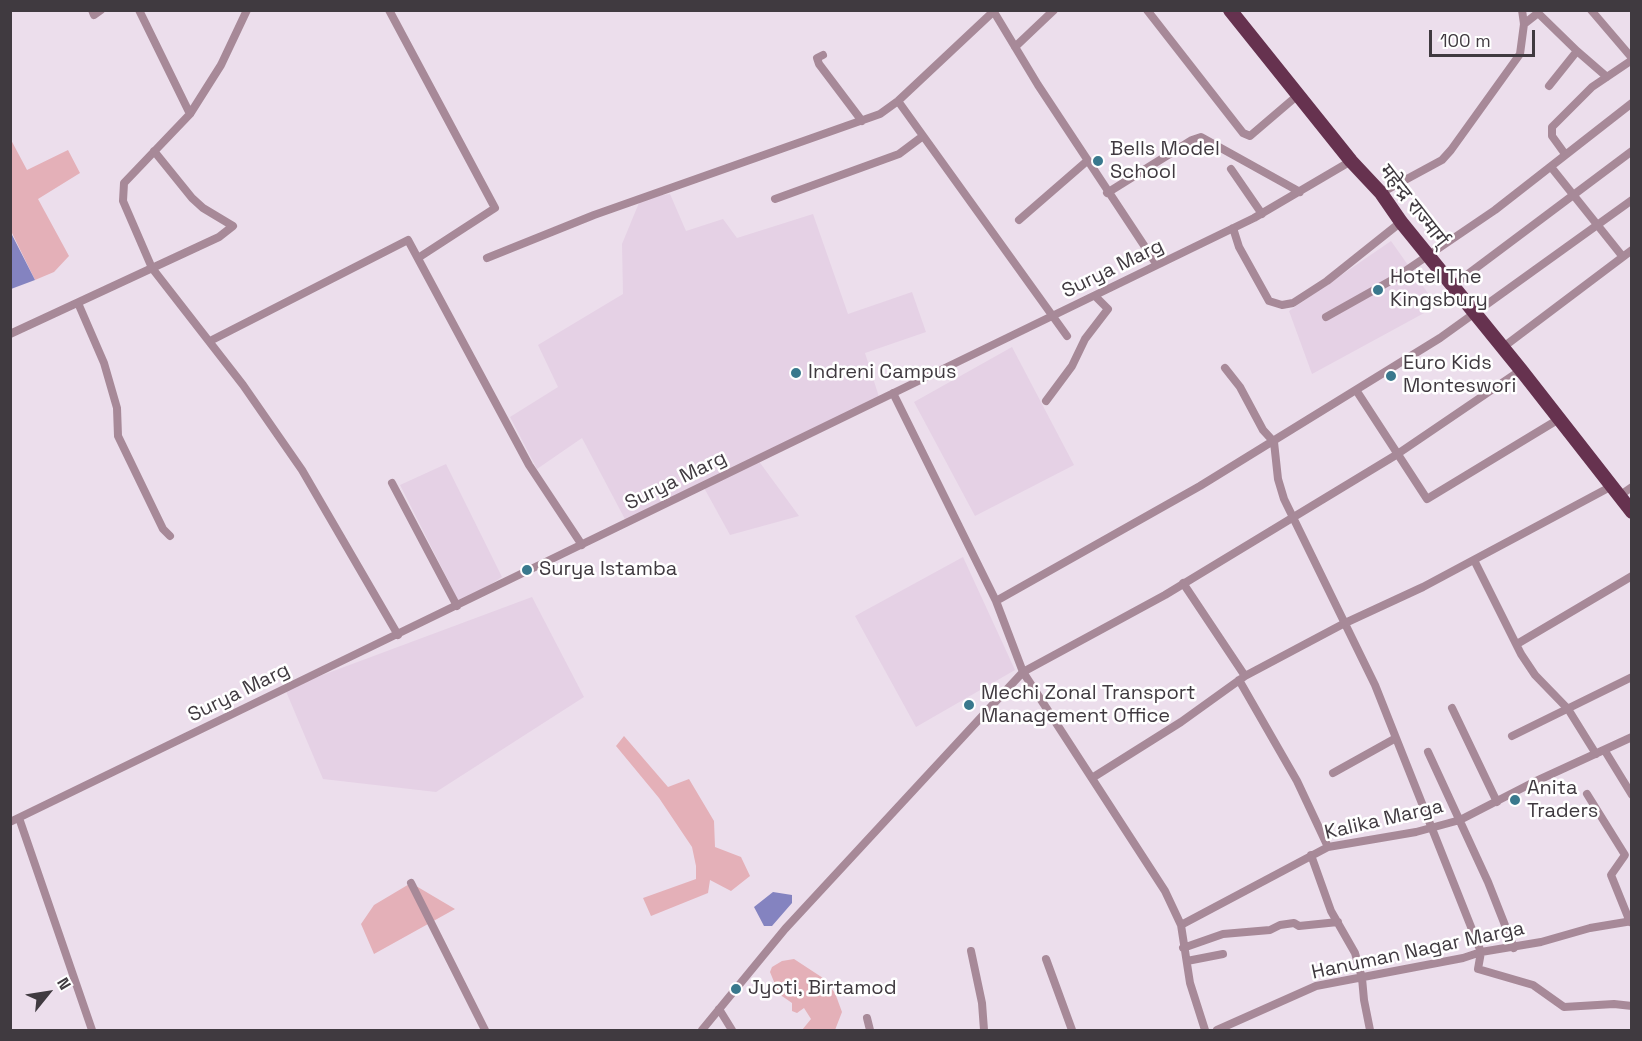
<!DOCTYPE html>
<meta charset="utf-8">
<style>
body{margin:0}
#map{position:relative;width:1642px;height:1041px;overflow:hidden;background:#ecdeec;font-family:"Space Grotesk",sans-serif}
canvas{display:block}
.frame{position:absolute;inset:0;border:12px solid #403a40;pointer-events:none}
.north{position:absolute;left:18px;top:963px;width:60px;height:60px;-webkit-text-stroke:4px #fff;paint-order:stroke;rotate:60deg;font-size:16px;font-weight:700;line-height:24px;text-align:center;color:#403a40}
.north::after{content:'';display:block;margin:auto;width:21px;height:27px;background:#403a40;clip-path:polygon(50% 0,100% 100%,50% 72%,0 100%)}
.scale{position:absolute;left:1429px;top:30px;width:106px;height:27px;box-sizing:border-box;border:3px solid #403a40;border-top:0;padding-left:8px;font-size:18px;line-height:21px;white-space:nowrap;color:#403a40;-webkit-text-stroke:4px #fff;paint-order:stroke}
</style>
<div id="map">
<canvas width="1642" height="1041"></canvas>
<div class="frame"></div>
<div class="north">N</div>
<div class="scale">100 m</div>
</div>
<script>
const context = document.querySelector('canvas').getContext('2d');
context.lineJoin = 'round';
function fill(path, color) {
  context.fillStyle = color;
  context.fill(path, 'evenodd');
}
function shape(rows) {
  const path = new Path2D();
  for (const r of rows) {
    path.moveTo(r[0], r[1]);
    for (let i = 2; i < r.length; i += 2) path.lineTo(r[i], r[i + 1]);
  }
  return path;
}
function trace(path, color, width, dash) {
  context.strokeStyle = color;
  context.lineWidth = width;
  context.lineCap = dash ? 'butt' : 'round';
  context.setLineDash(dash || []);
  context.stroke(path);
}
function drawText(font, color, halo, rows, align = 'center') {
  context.font = font + ' "Space Grotesk","Noto Sans Devanagari",sans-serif';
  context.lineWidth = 5;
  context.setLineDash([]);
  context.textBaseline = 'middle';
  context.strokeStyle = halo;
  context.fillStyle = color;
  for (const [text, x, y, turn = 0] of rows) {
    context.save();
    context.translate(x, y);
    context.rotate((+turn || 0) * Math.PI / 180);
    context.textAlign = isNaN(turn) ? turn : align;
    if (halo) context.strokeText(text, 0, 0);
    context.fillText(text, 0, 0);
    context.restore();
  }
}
fill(shape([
 [670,194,686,231,723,219,737,238,813,214,848,314,912,292,926,332,865,353,880,400,758,460,799,516,730,535,703,486,627,523,582,438,537,469,510,417,558,387,538,345,623,294,622,244,641,198],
 [1391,241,1437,306,1312,374,1289,311],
 [1012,347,1074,465,975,516,914,402],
 [446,464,502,577,460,604,400,485],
 [963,557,1015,670,916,727,855,616],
 [532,597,584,697,436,792,323,779,285,689]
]), '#e5d1e5');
fill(shape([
 [10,138,27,170,68,150,80,173,38,199,69,256,54,272,35,280,11,231],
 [624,736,668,787,689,779,714,821,715,847,741,857,750,876,731,891,710,880,708,893,651,916,643,898,696,879,696,866,692,847,659,798,616,746],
 [411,883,455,909,374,954,361,924,374,905],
 [794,959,823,978,835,993,842,1012,835,1030,802,1030,811,1019,804,1008,797,1013,792,1011,792,1003,779,994,770,972,772,967,782,961]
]), '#e4b0b8');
fill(shape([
 [10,231,35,280,11,289,10,289],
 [773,892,792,895,792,903,772,926,764,926,754,907]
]), '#8483c0');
trace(shape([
 [92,10,94,15,101,10],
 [139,10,190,114],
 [247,10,221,65,190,114,124,183,123,201,152,268,243,385,302,470,398,635],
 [389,10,495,208,418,258],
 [1147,10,1243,133,1250,136,1298,95],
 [1591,10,1632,58],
 [994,12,1038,85,1157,265],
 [1524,24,1538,13,1577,51,1549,86],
 [1015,47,1054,10],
 [1577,51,1607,77],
 [823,55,817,58,819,64,862,121],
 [898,101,1067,336],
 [1565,154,1552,136,1552,127,1592,87,1632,60],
 [1551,167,1623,257],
 [1231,169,1262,214],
 [1107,193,1192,140,1201,137,1300,192],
 [1381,193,1442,160,1451,150,1520,54,1524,24,1522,10],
 [775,199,899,154,923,136],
 [1019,220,1087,161],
 [1233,228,1239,247,1269,301,1282,305,1293,303,1327,281,1401,222],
 [487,258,594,215,880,114,898,101,995,10],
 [1452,286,1632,151],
 [78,303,104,363,117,408,118,436,163,529,170,536],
 [1326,317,1392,280,1495,210,1632,103],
 [10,334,219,237,233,226,203,208,192,198,154,151],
 [210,341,408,240,529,465,582,545],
 [1502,348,1632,250],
 [1225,368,1240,387,1263,430,1274,442,1278,479,1284,499,1375,685,1396,738,1481,952,1478,969,1533,985,1564,1007,1614,1004,1632,1006],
 [1356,390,1427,499,1559,419],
 [893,393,996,601,1023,672,1165,891,1181,925],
 [1046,401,1072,366,1085,339,1108,309,1095,296],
 [392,483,457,606],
 [1619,496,1632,487],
 [1474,560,1521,654,1535,675,1568,709,1596,754],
 [1183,583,1245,676],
 [996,601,1200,486,1440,338,1632,200],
 [1517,644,1632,576],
 [1239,680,1297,781,1328,847],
 [1452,708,1497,802],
 [1512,736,1632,677],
 [1605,751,1632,795],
 [1428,752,1488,882,1514,948],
 [1333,773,1396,738],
 [1092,778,1181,722,1245,676,1343,624,1423,587,1612,486],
 [1587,794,1625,855,1611,875,1630,922],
 [19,818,92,1030],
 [10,822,1254,218,1351,161],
 [1311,855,1331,911,1355,953,1362,978,1364,1000,1370,1030],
 [411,883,485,1030],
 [1183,948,1223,934,1270,930,1280,925,1294,923,1299,926,1338,922],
 [971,951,982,1003,984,1030],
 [1046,959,1072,1030],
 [1187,961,1223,954],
 [719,1009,732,1030],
 [867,1018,870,1030],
 [702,1030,785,929,1023,672,1165,595,1396,455,1521,370],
 [1205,1030,1190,983,1181,925,1328,847,1416,832,1460,820,1534,782,1632,737],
 [1217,1030,1316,986,1463,958,1481,952,1541,942,1590,928,1632,921]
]), '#a78998', 8);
trace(shape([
 [1230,10,1351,161,1381,193,1401,222,1521,370,1632,512]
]), '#66324f', 14);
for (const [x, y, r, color] of [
 [1098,161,6,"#39788d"],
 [1378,290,6,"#39788d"],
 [796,373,6,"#39788d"],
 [1391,376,6,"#39788d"],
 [527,570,6,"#39788d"],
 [969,705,6,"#39788d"],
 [1515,800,6,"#39788d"],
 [736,989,6,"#39788d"]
]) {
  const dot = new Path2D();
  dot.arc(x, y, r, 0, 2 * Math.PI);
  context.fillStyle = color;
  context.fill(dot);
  trace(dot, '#fff', 2);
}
drawText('20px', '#403a40', '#fff', [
 ["Bells Model",1110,150],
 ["School",1110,173],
 ["Hotel The",1390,278],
 ["Kingsbury",1390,301],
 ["Euro Kids",1403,364],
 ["Monteswori",1403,387],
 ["Indreni Campus",808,373],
 ["Surya Istamba",539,570],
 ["Mechi Zonal Transport",981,694],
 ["Management Office",981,717],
 ["Anita",1527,789],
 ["Traders",1527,812],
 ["Jyoti, Birtamod",748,989]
], 'left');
drawText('20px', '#403a40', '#fff', [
 ["महेन्द्र राज्मार्ग्",1413,206,52],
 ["Surya Marg",1113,269,-26],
 ["Surya Marg",676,481,-26],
 ["Surya Marg",239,693,-26],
 ["Kalika Marga",1384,820,-13],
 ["Hanuman Nagar Marga",1418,951,-12]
]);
</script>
